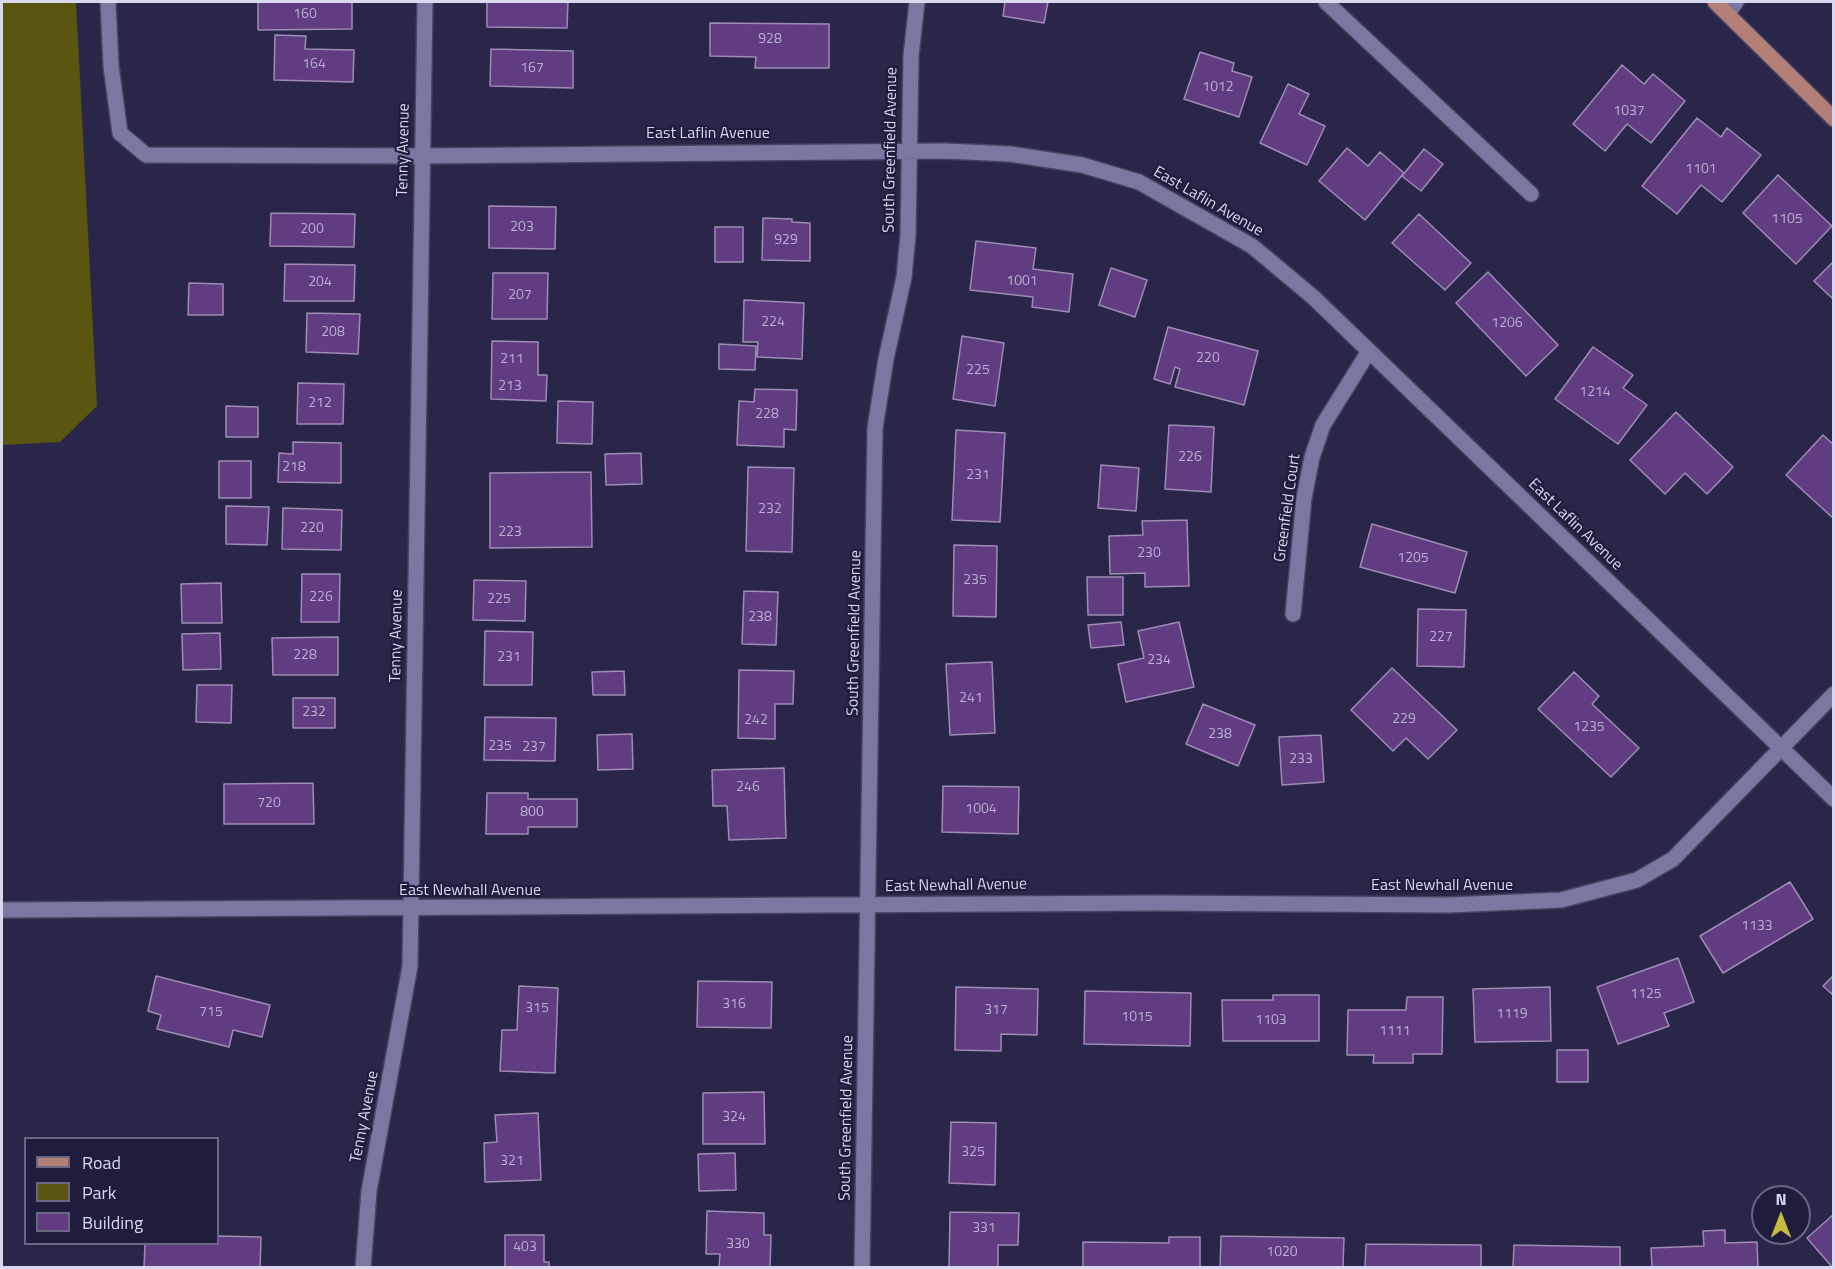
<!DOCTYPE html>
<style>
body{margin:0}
#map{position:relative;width:1835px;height:1269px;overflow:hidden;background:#292649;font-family:"Titillium Web",sans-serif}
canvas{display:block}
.frame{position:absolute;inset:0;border:3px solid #d8d8ef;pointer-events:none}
.legend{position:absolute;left:24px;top:1137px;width:195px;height:108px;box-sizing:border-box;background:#201c3e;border:2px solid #6a6785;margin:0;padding:8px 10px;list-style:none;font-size:18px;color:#d8d8ef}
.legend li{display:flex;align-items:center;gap:12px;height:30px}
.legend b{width:30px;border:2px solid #6a6785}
.north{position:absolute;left:1751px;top:1185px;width:60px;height:60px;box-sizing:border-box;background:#201c3e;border:2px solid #6a6785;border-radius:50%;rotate:0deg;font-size:16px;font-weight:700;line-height:24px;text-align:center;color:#d8d8ef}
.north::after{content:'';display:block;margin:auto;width:21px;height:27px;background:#c5bc3d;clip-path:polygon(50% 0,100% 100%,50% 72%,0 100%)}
</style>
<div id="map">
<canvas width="1835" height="1269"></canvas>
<div class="frame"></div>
<ul class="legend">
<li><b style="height:8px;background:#b47f76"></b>Road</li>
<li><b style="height:16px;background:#5a550f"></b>Park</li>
<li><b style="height:16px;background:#5f3d80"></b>Building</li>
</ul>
<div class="north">N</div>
</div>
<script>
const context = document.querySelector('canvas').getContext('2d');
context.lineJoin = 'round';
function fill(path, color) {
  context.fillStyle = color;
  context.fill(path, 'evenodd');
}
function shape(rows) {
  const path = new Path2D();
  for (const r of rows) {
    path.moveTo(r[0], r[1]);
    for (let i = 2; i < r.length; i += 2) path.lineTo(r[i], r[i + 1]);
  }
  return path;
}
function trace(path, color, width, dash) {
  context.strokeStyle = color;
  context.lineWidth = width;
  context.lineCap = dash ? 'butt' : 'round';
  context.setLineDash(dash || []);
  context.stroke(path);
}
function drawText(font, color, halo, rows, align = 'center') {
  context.font = font + ' "Titillium Web",sans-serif';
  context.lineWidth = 4.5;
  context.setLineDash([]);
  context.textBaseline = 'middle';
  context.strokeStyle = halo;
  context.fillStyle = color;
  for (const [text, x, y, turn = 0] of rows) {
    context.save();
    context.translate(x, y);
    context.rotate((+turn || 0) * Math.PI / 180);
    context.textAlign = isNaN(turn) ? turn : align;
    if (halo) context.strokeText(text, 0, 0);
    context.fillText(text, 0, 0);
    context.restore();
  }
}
fill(shape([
 [2,2,76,2,97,406,60,442,2,445]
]), '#5a550f');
const building = shape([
 [258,2,352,2,352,29,258,30,258,2],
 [487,2,568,2,567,28,487,27,487,2],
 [1005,2,1048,2,1044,23,1003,16,1005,2],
 [710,23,829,24,829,68,755,68,756,57,710,56,710,23],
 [275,35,306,36,305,49,354,50,353,82,274,80,275,35],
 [491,49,573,51,573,88,490,86,491,49],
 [1200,52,1234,63,1232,71,1252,77,1239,117,1184,99,1200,52],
 [1622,65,1644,84,1653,74,1685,101,1651,143,1627,124,1605,151,1573,124,1622,65],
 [1288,84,1309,94,1299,114,1325,126,1307,165,1260,143,1288,84],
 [1697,118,1721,137,1727,128,1761,155,1722,202,1701,185,1677,214,1642,186,1697,118],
 [1347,148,1368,166,1380,152,1404,173,1365,220,1319,181,1347,148],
 [1424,149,1443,164,1421,191,1402,176,1424,149],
 [1778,175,1832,226,1796,264,1743,213,1778,175],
 [489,206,556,207,555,249,489,248,489,206],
 [271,213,355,214,354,247,270,246,271,213],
 [1419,214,1471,263,1445,290,1392,243,1419,214],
 [763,218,792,219,792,222,810,223,810,261,762,260,763,218],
 [715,227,743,227,743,262,715,262,715,227],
 [976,241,1036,248,1033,269,1073,274,1069,312,1032,307,1033,297,970,290,976,241],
 [1834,261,1834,300,1814,281,1834,261],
 [285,264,355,265,354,301,284,301,285,264],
 [1111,268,1147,280,1135,317,1099,305,1111,268],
 [1488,272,1558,345,1526,376,1456,303,1488,272],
 [493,273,548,273,547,319,492,319,493,273],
 [189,283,223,284,223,315,188,315,189,283],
 [744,300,804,303,802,359,757,357,758,342,743,342,744,300],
 [307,313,360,314,358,354,306,352,307,313],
 [1168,327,1258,351,1244,405,1175,387,1180,369,1175,367,1170,384,1154,379,1168,327],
 [962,336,1004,343,995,406,953,399,962,336],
 [492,341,538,342,538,375,547,375,546,401,491,399,492,341],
 [719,344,756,346,755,370,719,369,719,344],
 [1593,347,1633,375,1623,388,1647,405,1618,444,1555,399,1593,347],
 [298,383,344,384,343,424,297,424,298,383],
 [755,389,797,390,796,430,784,429,784,447,737,445,739,401,754,402,755,389],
 [558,401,593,402,592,444,557,443,558,401],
 [226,406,258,407,258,437,226,437,226,406],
 [1676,412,1733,467,1707,494,1685,473,1665,494,1630,460,1676,412],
 [1169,425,1214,427,1211,492,1165,489,1169,425],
 [956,430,1005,433,1000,522,952,520,956,430],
 [1823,435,1834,445,1834,519,1786,475,1823,435],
 [293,442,341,443,341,483,278,482,279,453,293,454,293,442],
 [641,453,642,484,606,485,605,454,641,453],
 [219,461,251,461,251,498,219,498,219,461],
 [1101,465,1139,468,1136,511,1098,508,1101,465],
 [748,467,794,468,792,552,746,551,748,467],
 [591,472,592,547,490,548,490,473,591,472],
 [226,506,269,507,267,545,226,544,226,506],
 [283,508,342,510,341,550,282,549,283,508],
 [1187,520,1189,586,1145,587,1145,573,1110,574,1109,536,1143,535,1142,521,1187,520],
 [1372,524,1467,552,1455,593,1360,567,1372,524],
 [954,545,997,546,996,617,953,616,954,545],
 [302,574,340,574,339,622,301,622,302,574],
 [1087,577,1123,577,1123,615,1088,615,1087,577],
 [474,580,526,581,525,621,473,620,474,580],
 [221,583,222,623,182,623,181,584,221,583],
 [744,591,778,592,776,645,742,644,744,591],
 [1418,609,1466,610,1464,667,1417,666,1418,609],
 [1121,622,1124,645,1091,648,1088,625,1121,622],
 [1179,622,1194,687,1126,702,1118,664,1144,658,1138,631,1179,622],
 [485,631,533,632,532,685,484,685,485,631],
 [220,633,221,669,183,670,182,634,220,633],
 [338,637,338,675,273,675,272,638,338,637],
 [992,662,995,733,950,735,946,664,992,662],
 [1392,668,1457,730,1428,759,1406,738,1393,751,1351,710,1392,668],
 [739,670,794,671,793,704,775,704,775,739,738,738,739,670],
 [624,671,625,695,593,695,592,672,624,671],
 [1574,672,1599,696,1592,704,1639,748,1611,777,1538,709,1574,672],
 [197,685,232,685,231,723,196,722,197,685],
 [293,698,335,698,335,728,293,728,293,698],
 [1203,704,1255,725,1238,766,1186,744,1203,704],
 [485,717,556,718,555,761,484,760,485,717],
 [632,734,633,769,598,770,597,735,632,734],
 [1321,735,1324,782,1282,785,1279,737,1321,735],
 [784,768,786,838,729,840,727,806,713,806,712,770,784,768],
 [313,783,314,824,224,824,224,784,313,783],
 [943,786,1019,787,1018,834,942,832,943,786],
 [487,793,528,793,528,799,577,799,577,827,528,827,528,834,486,834,487,793],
 [1790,882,1813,919,1723,973,1700,936,1790,882],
 [1678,958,1694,1002,1664,1013,1669,1026,1618,1044,1597,987,1678,958],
 [1834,975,1834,996,1823,986,1834,975],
 [156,976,270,1005,262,1037,233,1030,229,1047,157,1029,161,1015,148,1011,156,976],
 [698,981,772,982,771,1028,697,1027,698,981],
 [519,986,558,988,555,1073,500,1071,502,1030,517,1030,519,986],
 [956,987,1038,989,1037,1035,1001,1034,1001,1051,955,1050,956,987],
 [1550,987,1551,1041,1475,1042,1473,989,1550,987],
 [1085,991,1191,993,1190,1046,1084,1044,1085,991],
 [1273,995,1319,995,1319,1041,1223,1041,1222,1000,1273,1000,1273,995],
 [1407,997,1443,997,1442,1054,1413,1054,1413,1063,1373,1063,1374,1055,1347,1055,1348,1010,1406,1010,1407,997],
 [1557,1050,1588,1050,1588,1082,1557,1082,1557,1050],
 [764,1092,765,1144,703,1144,703,1093,764,1092],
 [538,1113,541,1180,485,1182,484,1143,497,1142,495,1115,538,1113],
 [951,1122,996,1123,995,1185,949,1183,951,1122],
 [735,1153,736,1190,699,1191,698,1154,735,1153],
 [707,1211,764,1213,764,1235,771,1235,770,1268,719,1268,720,1254,706,1254,707,1211],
 [950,1212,1019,1213,1018,1245,998,1245,998,1268,949,1268,950,1212],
 [1834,1214,1834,1268,1833,1268,1807,1238,1834,1214],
 [1725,1230,1725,1243,1757,1242,1758,1268,1652,1268,1651,1248,1704,1246,1703,1231,1725,1230],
 [505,1235,544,1235,544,1262,549,1262,549,1268,505,1268,505,1235],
 [218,1236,261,1237,260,1268,144,1268,145,1244,218,1244,218,1236],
 [1221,1236,1344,1238,1343,1268,1220,1268,1221,1236],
 [1169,1237,1200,1237,1200,1268,1083,1268,1083,1242,1169,1243,1169,1237],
 [1366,1244,1481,1245,1481,1268,1365,1268,1366,1244],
 [1514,1245,1620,1247,1620,1268,1513,1268,1514,1245]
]);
fill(building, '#5f3d80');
trace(building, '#9e8cb5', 1.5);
const minor = shape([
 [108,2,111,66,120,133,146,155,421,156,945,151,1010,154,1082,165,1139,182,1252,246,1313,297,1834,799],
 [1326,2,1531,194],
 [1728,13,1736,2],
 [1293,614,1304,498,1312,457,1323,425,1369,351],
 [2,910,1155,903,1449,905,1561,900,1637,880,1673,859,1834,694],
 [363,1268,369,1191,410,966,425,2],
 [862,1268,875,428,886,359,904,277,908,235,911,56,917,2]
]);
const major = shape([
 [1715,2,1834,119]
]);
trace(minor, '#454360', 18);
trace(major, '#454360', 18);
trace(minor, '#7978a1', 15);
trace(major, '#b47f76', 15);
drawText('14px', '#bab1d3', null, [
 ["160",305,15],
 ["928",770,40],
 ["164",314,65],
 ["167",532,69],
 ["1012",1218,88],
 ["1037",1629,112],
 ["1101",1701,170],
 ["1105",1787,220],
 ["203",522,228],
 ["200",312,230],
 ["929",786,241],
 ["1001",1022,282],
 ["204",320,283],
 ["207",520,296],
 ["224",773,323],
 ["1206",1507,324],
 ["208",333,333],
 ["220",1208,359],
 ["211",512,360],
 ["225",978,371],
 ["213",510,387],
 ["1214",1595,393],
 ["212",320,404],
 ["228",767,415],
 ["226",1190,458],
 ["218",294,468],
 ["231",978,476],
 ["232",770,510],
 ["220",312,529],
 ["223",510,533],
 ["230",1149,554],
 ["1205",1413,559],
 ["235",975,581],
 ["226",321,598],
 ["225",499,600],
 ["238",760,618],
 ["227",1441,638],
 ["228",305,656],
 ["231",509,658],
 ["234",1159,661],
 ["241",971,699],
 ["232",314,713],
 ["229",1404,720],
 ["242",756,721],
 ["1235",1589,728],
 ["238",1220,735],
 ["235",500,747],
 ["237",534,748],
 ["233",1301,760],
 ["246",748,788],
 ["720",269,804],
 ["1004",981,810],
 ["800",532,813],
 ["1133",1757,927],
 ["1125",1646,995],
 ["316",734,1005],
 ["315",537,1009],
 ["317",996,1011],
 ["715",211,1013],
 ["1119",1512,1015],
 ["1015",1137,1018],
 ["1103",1271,1021],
 ["1111",1395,1032],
 ["324",734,1118],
 ["325",973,1153],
 ["321",512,1162],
 ["331",984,1229],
 ["330",738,1245],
 ["403",525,1248],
 ["1020",1282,1253]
]);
drawText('16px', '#d8d8ef', '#201c3e', [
 ["East Laflin Avenue",708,134],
 ["Tenny Avenue",404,150,-89],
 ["South Greenfield Avenue",891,150,-89],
 ["East Laflin Avenue",1208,202,30],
 ["Greenfield Court",1288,508,-82],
 ["East Laflin Avenue",1575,525,44],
 ["South Greenfield Avenue",855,633,-89],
 ["Tenny Avenue",397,636,-89],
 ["East Newhall Avenue",956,886,-1],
 ["East Newhall Avenue",1442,886],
 ["East Newhall Avenue",470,891],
 ["Tenny Avenue",365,1117,-79],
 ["South Greenfield Avenue",847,1118,-89]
]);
</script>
